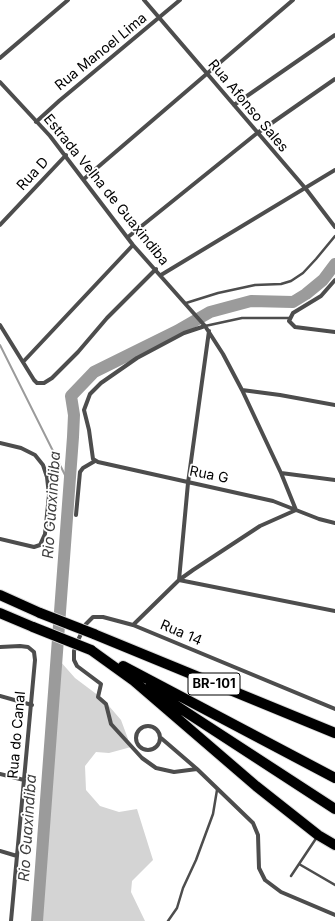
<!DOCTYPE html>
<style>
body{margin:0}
canvas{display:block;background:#fff}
</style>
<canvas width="335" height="921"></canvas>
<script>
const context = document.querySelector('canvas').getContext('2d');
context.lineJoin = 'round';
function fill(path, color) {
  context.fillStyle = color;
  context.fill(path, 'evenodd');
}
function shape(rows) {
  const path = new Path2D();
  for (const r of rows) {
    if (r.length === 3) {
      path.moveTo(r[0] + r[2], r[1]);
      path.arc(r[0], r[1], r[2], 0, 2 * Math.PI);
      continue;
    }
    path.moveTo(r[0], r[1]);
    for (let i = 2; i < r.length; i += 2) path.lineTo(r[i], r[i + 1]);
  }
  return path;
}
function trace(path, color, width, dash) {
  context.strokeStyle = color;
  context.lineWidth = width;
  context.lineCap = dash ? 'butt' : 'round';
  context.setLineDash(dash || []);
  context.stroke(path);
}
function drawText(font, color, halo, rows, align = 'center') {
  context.font = font + ' Inter,sans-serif';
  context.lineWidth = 3.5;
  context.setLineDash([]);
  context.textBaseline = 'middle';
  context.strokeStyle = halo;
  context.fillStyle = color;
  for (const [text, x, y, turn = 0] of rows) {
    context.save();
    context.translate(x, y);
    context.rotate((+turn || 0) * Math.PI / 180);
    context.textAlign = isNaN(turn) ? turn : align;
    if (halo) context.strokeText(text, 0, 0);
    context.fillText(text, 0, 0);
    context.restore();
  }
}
fill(shape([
 [60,661,75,678,103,699,121,720,131,747,109,753,96,752,85,766,86,790,100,806,119,812,137,809,153,860,132,881,131,892,145,921,38,921,55,676]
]), '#d4d4d4');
trace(shape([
 [0,345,70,485]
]), '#9b9b9b', 2);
trace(shape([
 [37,921,73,437,74,415,71,396,94,372,177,331,210,312,251,301,293,302,306,294,323,280,335,264]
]), '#9b9b9b', 12);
const highway = shape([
 [0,595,40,613],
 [0,613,33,627],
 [94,634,335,733],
 [91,650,134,681,256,786,318,835,335,845],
 [123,666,335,778],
 [149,688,335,809]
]);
trace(highway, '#dbdbdb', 12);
trace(shape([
 [186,303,218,293,255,285,281,284,291,281,303,273,316,259,335,236],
 [205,326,242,318,290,318],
 [317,837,299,864,335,885],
 [291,876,299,864],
 [168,921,177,908,183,888,196,860,213,814,217,790]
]), '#4d4d4d', 2.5);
trace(shape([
 [144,0,306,189,335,227],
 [0,58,68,0],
 [0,82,50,136,133,245,205,326,223,354,242,390,281,473,296,510],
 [234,105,335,35],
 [36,122,59,101,180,0],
 [84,179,293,0],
 [0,225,66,155],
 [128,237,256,134,335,79],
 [161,275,335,170],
 [335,280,321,296,293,313,289,321,295,327,335,332],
 [0,325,34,380,37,383,44,383,52,378,78,352,107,318,156,269],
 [205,326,184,333,137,358,101,383,90,394,84,410,89,430,93,459,98,462,273,501,319,519,335,523],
 [23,362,133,245],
 [242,390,280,395,335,405],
 [0,443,21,448,35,455,43,465,47,477,49,495,45,534,40,545,34,547,0,539],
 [281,473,335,480],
 [76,515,80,472,83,468,95,461],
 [179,580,188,483,209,331],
 [179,580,335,611],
 [133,625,179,580,193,570,260,526,296,510],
 [0,647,20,646,28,647,34,652,35,660,11,921],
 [0,696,32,705],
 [148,738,12],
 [161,738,197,769,253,823,258,835,259,868,265,880,281,892,335,915],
 [197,769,174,772,156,768,142,758,111,724,106,704,98,697,101,684,77,666,74,660,74,651,79,638,86,624,93,617,103,617,133,625,335,709],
 [0,774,24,780],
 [0,851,17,856]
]), '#4d4d4d', 4);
trace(highway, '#000', 10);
const highwayBridge = shape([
 [40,613,94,634],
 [33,627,91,650]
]);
trace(highwayBridge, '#dbdbdb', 12, []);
trace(highwayBridge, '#000', 10);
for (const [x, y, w] of [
 [214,684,52]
]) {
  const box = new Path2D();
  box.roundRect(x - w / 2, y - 11, w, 22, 3);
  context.fillStyle = '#fff';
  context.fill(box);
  trace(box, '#000', 1);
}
drawText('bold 13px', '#000', null, [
 ["BR-101",214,684]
]);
drawText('14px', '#000', '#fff', [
 ["Rua Manoel Lima",101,52,-39],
 ["Rua Afonso Sales",248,106,50],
 ["Rua D",33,174,-47],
 ["Estrada Velha de Guaxindiba",106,190,51],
 ["Rua G",209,475,11],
 ["Rua 14",181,633,23],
 ["Rua do Canal",17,735,-85]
]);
drawText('italic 15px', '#3c3c3c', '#fff', [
 ["Rio Guaxindiba",52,505,-86],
 ["Rio Guaxindiba",28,828,-86]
]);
</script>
